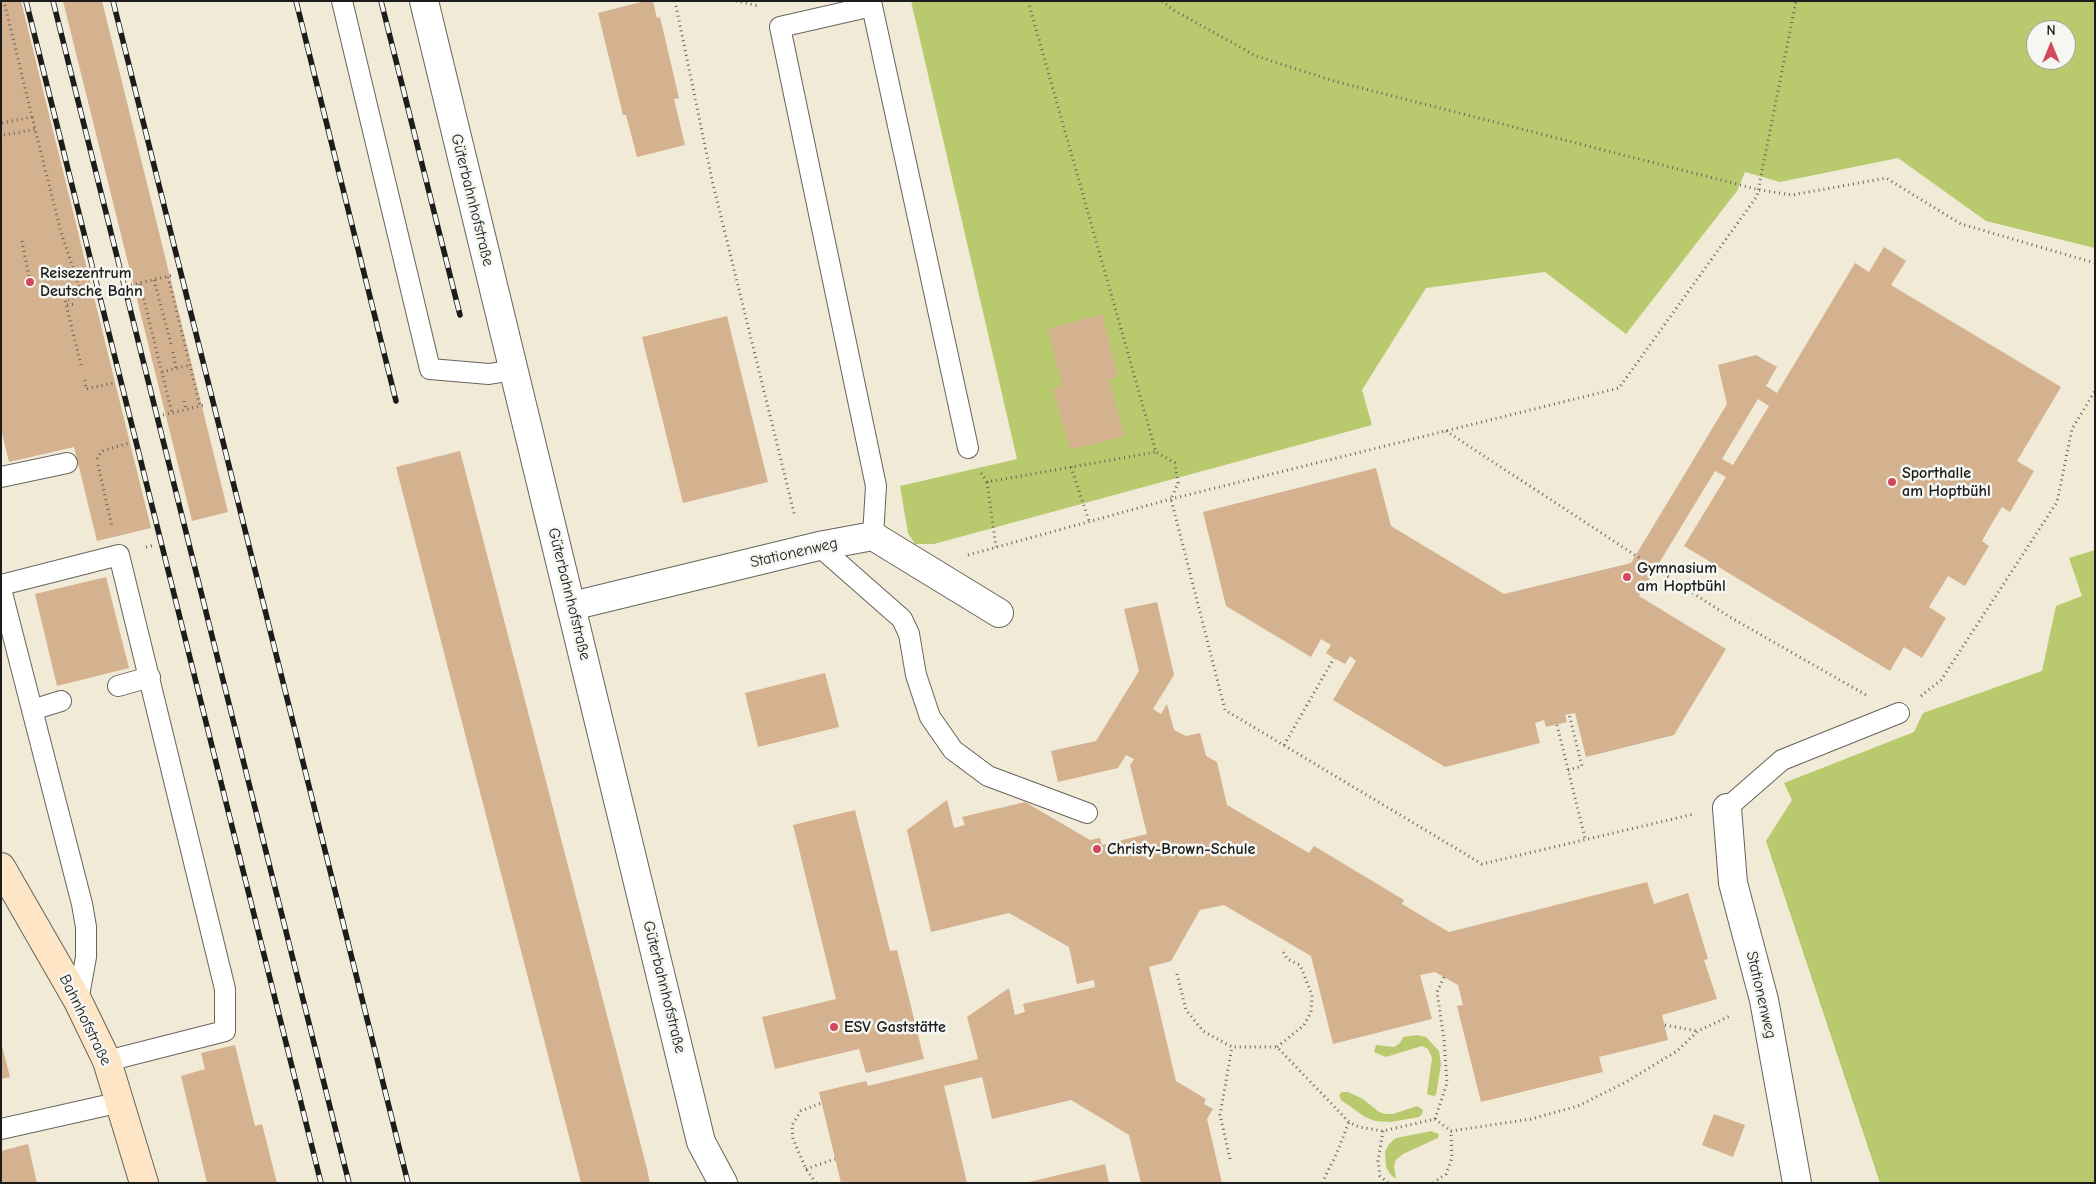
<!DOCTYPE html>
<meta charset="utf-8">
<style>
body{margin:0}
#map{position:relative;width:2096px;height:1184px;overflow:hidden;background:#f1ead6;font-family:"Comic Neue",sans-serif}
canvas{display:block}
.frame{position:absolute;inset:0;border:2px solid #1c1c1c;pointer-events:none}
.north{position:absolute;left:2026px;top:20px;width:50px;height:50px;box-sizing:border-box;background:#f6f6f2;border:1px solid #9f9f9c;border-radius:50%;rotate:0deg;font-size:14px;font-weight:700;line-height:20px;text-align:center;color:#1c1c1c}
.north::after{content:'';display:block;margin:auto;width:18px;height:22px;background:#d1495b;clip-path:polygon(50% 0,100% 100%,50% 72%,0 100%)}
</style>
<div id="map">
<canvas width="2096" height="1184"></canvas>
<div class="frame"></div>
<div class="north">N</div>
</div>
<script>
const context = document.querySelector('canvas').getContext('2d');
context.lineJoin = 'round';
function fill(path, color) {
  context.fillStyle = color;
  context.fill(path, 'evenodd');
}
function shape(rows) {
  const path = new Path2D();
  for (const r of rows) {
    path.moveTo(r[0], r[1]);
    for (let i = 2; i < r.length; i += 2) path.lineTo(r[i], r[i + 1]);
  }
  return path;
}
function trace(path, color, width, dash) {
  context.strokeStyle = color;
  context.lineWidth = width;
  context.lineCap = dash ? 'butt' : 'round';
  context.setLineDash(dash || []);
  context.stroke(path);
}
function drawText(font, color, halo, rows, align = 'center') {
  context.font = font + ' "Comic Neue",sans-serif';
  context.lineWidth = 5;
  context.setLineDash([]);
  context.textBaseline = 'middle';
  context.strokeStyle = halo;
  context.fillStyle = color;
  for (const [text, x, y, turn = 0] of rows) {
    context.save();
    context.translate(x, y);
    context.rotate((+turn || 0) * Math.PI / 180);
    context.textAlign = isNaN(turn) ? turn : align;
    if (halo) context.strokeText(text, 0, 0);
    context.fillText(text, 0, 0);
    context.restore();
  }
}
fill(shape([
 [911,1,2095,1,2095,248,1986,221,1898,158,1780,182,1745,172,1737,191,1626,334,1545,272,1426,288,1362,390,1372,425,934,544,915,544,908,533,900,486,1017,459],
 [2036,30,2066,30,2066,60,2036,60],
 [2095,550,2095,1183,1880,1183,1766,841,1792,800,1784,783,1914,732,1923,713,2042,671,2056,606,2082,596,2069,558],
 [1417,1035,1426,1037,1439,1051,1441,1064,1436,1095,1433,1096,1427,1094,1432,1058,1428,1049,1422,1046,1386,1057,1374,1052,1376,1045,1394,1047,1400,1043,1403,1037],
 [1342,1092,1348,1092,1363,1099,1379,1112,1386,1114,1393,1114,1417,1106,1423,1110,1422,1114,1419,1117,1391,1122,1375,1121,1365,1117,1341,1100,1339,1095],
 [1431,1131,1439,1134,1438,1138,1403,1154,1396,1160,1394,1166,1396,1179,1390,1174,1386,1167,1385,1152,1389,1144,1396,1138]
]), '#b8ca6d');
fill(shape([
 [1,1,21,1,151,528,97,541,74,447,9,462,1,429],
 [63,1,102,1,228,512,192,521],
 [645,1,653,1,657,18,660,17,679,98,674,99,685,145,637,157,626,115,623,115,598,13],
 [1884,247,1906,261,1891,285,2061,387,2017,461,2034,471,2010,512,2002,507,1991,525,1982,541,1989,546,1965,586,1948,576,1929,607,1946,618,1922,658,1904,647,1890,671,1684,546,1726,477,1715,471,1639,596,1726,649,1674,735,1586,757,1575,713,1565,715,1567,722,1546,727,1544,720,1535,723,1540,743,1445,767,1333,700,1356,661,1350,656,1345,664,1334,658,1326,653,1331,645,1321,639,1311,657,1226,606,1203,512,1376,468,1391,526,1504,594,1631,563,1727,404,1718,365,1756,355,1777,367,1766,386,1777,393,1855,263,1869,272],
 [1758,399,1769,406,1733,465,1722,459],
 [1102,314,1118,377,1109,379,1124,436,1070,450,1053,389,1062,386,1048,329],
 [727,316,768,482,683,503,642,337],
 [460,451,647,1169,650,1183,581,1183,396,467],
 [106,577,129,668,57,686,35,594],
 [1157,602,1174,675,1153,709,1161,714,1167,704,1174,730,1186,736,1200,733,1206,756,1217,762,1227,805,1309,853,1314,846,1404,900,1402,904,1449,932,1647,882,1654,904,1688,893,1708,959,1704,960,1717,999,1662,1015,1668,1040,1599,1057,1603,1072,1481,1102,1457,1006,1463,1005,1458,985,1435,972,1420,975,1432,1019,1333,1044,1311,956,1224,905,1200,910,1171,961,1149,967,1176,1081,1206,1099,1204,1104,1213,1109,1207,1119,1222,1183,1141,1183,1129,1135,1071,1100,992,1119,982,1077,944,1086,967,1183,841,1183,819,1092,866,1081,868,1086,978,1059,967,1017,1009,988,1015,1015,1025,1012,1023,1004,1095,987,1094,980,1077,984,1069,947,1009,913,931,932,907,830,947,800,954,828,965,825,962,817,1025,802,1090,840,1100,838,1102,845,1147,834,1130,765,1134,759,1126,755,1118,768,1058,782,1051,751,1096,741,1139,671,1124,609],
 [825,673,839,727,758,747,745,693],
 [855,810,890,951,897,950,924,1059,866,1073,859,1049,775,1069,762,1017,836,999,793,825],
 [1,1042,10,1077,1,1079],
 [235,1045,255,1126,262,1124,277,1183,207,1183,181,1076,205,1069,201,1053],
 [1714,1114,1745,1125,1733,1157,1702,1145],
 [28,1144,37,1183,1,1183,1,1151],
 [1105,1164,1109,1183,1029,1183,1029,1182]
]), '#d4b28f');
const lane = shape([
 [342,1,430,369,489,374,514,370],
 [1,477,67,463],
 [873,536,876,486,780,27,872,6,968,448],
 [819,546,902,619,909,634,916,675,930,717,953,750,988,776,1087,813],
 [1,585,119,555,225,989,225,1031,107,1061],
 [1,589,82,904,86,927,86,957,78,1001],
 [118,686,150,677],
 [32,710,61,701],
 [1727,808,1782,760,1899,713],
 [1,1129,121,1102]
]);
const street = shape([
 [424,1,701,1142,723,1183],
 [572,606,819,546,873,536,999,613],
 [1727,808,1733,883,1764,1000,1797,1183]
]);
const secondary = shape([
 [1,867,78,1001,107,1061,144,1183]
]);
trace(lane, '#67645d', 22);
trace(street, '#67645d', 30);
trace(secondary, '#67645d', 30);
trace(shape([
 [675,1,712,180,795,517],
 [736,1,759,6],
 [1028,1,1156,452,1175,463,1178,483,1171,499,1225,710,1482,864,1694,814],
 [1162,1,1175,11,1256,56,1334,81,1760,190,1792,195,1886,178,1961,224,2095,263],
 [32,117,61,232,82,295],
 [2,123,32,117,4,1],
 [4,135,36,129],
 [22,241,30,282],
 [168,277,200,406],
 [154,280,171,344],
 [140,284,172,413],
 [131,285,173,275],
 [67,305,74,304],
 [173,352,176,369],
 [81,365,65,300,92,293],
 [162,372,190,365],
 [85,380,86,389,114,383],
 [184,401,186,409],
 [163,415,205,405],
 [1446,431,1728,616,1866,695],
 [97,459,102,451,129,443],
 [98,465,112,527],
 [1071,467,1089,521],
 [981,473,987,482,1156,452],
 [987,482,996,547],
 [146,547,155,545],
 [968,555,1171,499,1619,388,1757,196,1796,1],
 [1921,696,1941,680,2057,502,2072,429,2095,391],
 [1557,725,1585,838],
 [1284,745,1334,658],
 [1568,770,1582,766,1569,714],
 [1177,974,1186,1010,1203,1031,1232,1047,1277,1047,1349,1122,1359,1127,1383,1131,1435,1119,1451,1131,1531,1119,1578,1106,1626,1082,1677,1051,1698,1031,1732,1015],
 [1665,1025,1697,1031],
 [1277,1047,1304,1025,1311,1012,1312,995,1300,965,1287,959,1282,949],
 [1435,1119,1447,1083,1444,1040,1437,992,1444,977],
 [1383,1131,1378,1161,1380,1176,1388,1183],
 [1230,1159,1220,1115,1232,1047],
 [806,1169,835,1159],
 [816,1183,806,1169,793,1139,792,1125,801,1111,821,1103],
 [1322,1183,1336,1155,1349,1122],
 [1433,1183,1446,1174,1452,1158,1451,1131]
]), '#67645d', 3, [1, 4]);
trace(lane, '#fff', 20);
trace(street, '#fff', 28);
trace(secondary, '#fee5c5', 28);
const rail = shape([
 [26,1,321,1183],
 [53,1,349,1183],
 [113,1,408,1183],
 [296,1,396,401],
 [381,1,460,315]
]);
trace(rail, '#1c1c1c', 5.5);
trace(rail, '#f6f6f2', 4, [11]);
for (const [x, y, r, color] of [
 [30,282,5,"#d1495b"],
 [1892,482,5,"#d1495b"],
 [1627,577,5,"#d1495b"],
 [1097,849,5,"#d1495b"],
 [834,1027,5,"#d1495b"]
]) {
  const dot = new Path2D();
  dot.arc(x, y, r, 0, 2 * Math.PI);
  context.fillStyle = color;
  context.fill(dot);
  trace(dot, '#f6f6f2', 2);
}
drawText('16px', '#1c1c1c', '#f6f6f2', [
 ["Güterbahnhofstraße",472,200,76],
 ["Stationenweg",794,553,-13],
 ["Güterbahnhofstraße",569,594,76],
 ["Güterbahnhofstraße",664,987,76],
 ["Stationenweg",1761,995,77],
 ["Bahnhofstraße",85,1020,64]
]);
drawText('bold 16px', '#1c1c1c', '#f6f6f2', [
 ["Reisezentrum",40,273],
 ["Deutsche Bahn",40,291],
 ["Sporthalle",1902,473],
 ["am Hoptbühl",1902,491],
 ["Gymnasium",1637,568],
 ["am Hoptbühl",1637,586],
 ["Christy-Brown-Schule",1107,849],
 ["ESV Gaststätte",844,1027]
], 'left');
</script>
